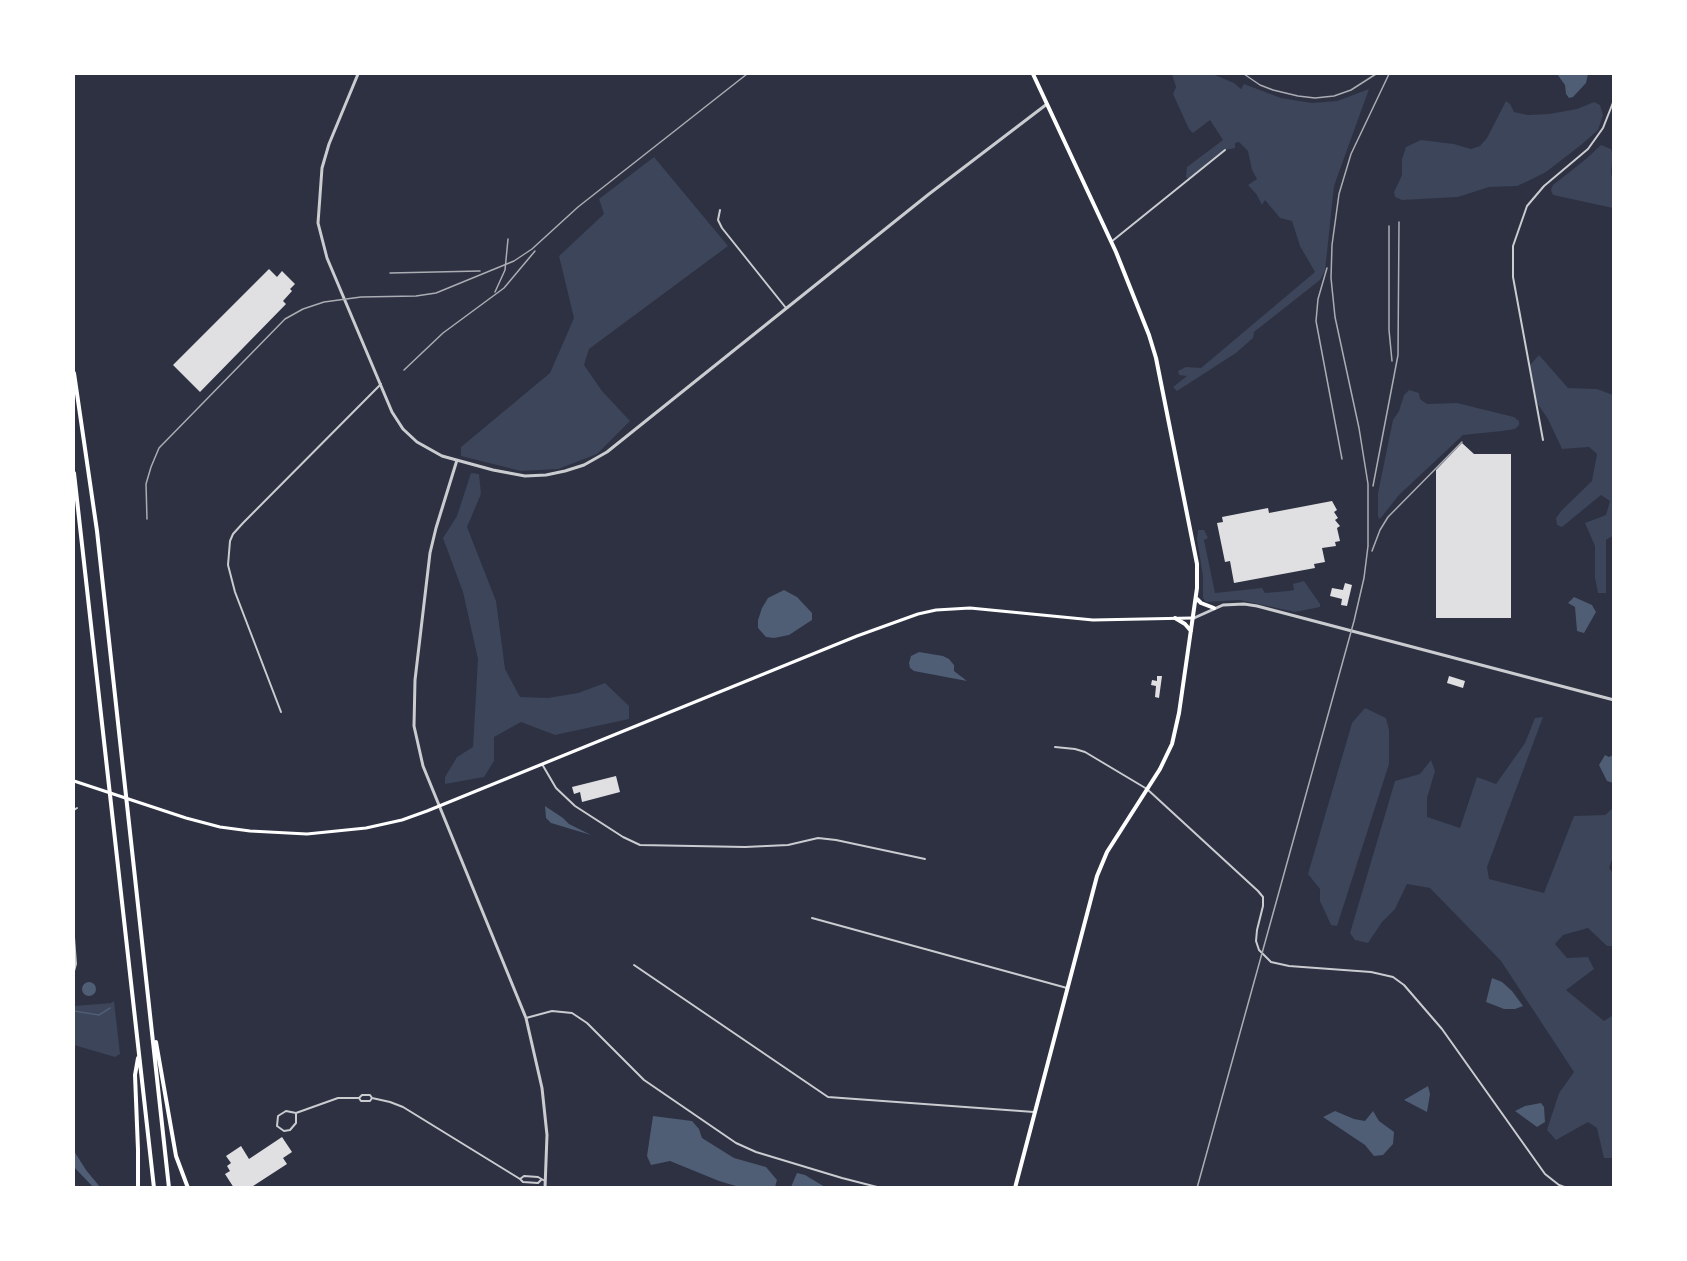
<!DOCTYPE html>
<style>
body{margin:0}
#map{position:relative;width:1687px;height:1261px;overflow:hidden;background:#2d3142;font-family:Spectral,serif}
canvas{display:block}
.frame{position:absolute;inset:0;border:75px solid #fff;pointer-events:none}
</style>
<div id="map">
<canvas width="1687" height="1261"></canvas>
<div class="frame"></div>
</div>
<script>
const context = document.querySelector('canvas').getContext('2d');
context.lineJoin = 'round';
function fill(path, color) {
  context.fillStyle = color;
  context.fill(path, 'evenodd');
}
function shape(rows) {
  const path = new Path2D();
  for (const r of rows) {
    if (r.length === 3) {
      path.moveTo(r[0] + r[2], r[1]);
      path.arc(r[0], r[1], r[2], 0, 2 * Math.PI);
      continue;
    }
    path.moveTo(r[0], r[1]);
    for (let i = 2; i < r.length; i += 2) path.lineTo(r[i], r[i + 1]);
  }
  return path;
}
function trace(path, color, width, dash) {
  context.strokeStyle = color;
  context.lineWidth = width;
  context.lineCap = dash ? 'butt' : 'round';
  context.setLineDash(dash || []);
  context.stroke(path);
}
fill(shape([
 [1172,74,1215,75,1234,83,1241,89,1244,84,1281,98,1312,103,1337,101,1369,89,1334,186,1325,271,1320,280,1254,332,1253,338,1236,353,1177,391,1173,387,1187,376,1179,375,1178,371,1186,367,1201,368,1315,272,1300,246,1292,221,1280,218,1265,200,1262,205,1257,195,1248,185,1257,179,1252,170,1248,151,1239,142,1235,143,1235,148,1225,150,1189,179,1186,177,1187,167,1223,140,1210,120,1193,133,1189,129,1173,94,1176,87],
 [1506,101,1510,104,1514,112,1528,115,1549,114,1577,109,1594,102,1600,105,1603,115,1598,130,1581,145,1546,172,1528,181,1517,186,1489,187,1458,197,1402,200,1395,197,1394,192,1402,175,1402,159,1406,147,1421,140,1454,144,1471,149,1480,146,1487,138],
 [1601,145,1611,149,1613,155,1611,172,1613,182,1613,208,1553,195,1551,190,1553,185,1586,159],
 [654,157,728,246,589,349,584,365,602,391,630,421,597,454,558,469,521,471,461,456,461,447,550,373,574,318,559,256,604,214,599,199],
 [1539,355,1568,388,1597,389,1613,395,1614,535,1606,540,1606,593,1598,593,1595,578,1595,546,1585,523,1606,515,1610,501,1601,495,1562,527,1557,525,1556,518,1562,510,1592,481,1597,454,1589,447,1562,449,1548,419,1537,403,1530,365],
 [1409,390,1419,393,1420,399,1427,404,1457,403,1514,417,1519,421,1519,425,1515,429,1502,431,1463,435,1399,495,1380,519,1378,517,1378,493,1393,420,1399,411,1404,395],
 [471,473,479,474,481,494,467,527,496,601,505,669,520,697,548,698,578,693,605,683,629,706,629,719,555,735,521,722,494,737,494,761,484,777,445,784,445,777,457,757,473,747,478,659,463,592,443,538,457,516],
 [1198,530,1204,530,1208,538,1204,540,1215,593,1262,588,1265,593,1288,591,1294,590,1293,584,1304,581,1320,604,1320,607,1295,612,1240,600,1206,602,1203,598,1203,576,1197,539],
 [1365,708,1386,718,1389,730,1389,764,1337,926,1331,925,1320,901,1320,889,1308,874,1352,723],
 [1543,717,1487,867,1489,879,1544,893,1574,816,1605,815,1613,808,1613,857,1609,868,1613,873,1613,946,1607,946,1588,928,1563,935,1555,944,1567,958,1588,957,1594,969,1566,990,1604,1021,1613,1015,1613,1158,1604,1158,1597,1128,1588,1122,1556,1140,1547,1130,1559,1093,1574,1072,1501,961,1430,888,1407,884,1395,909,1382,922,1368,943,1355,940,1350,933,1395,781,1420,774,1431,760,1435,771,1427,798,1427,817,1460,828,1477,777,1496,784,1525,743,1535,718],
 [114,1001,120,1054,115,1057,74,1045,74,1006,111,1003]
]), '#3c4559');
fill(shape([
 [1557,74,1588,74,1586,83,1573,97,1569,98,1566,94,1565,85],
 [784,590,797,597,812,613,812,620,789,635,774,638,766,637,758,628,758,620,762,608,768,598],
 [1574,597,1592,605,1596,612,1584,633,1577,631,1575,607,1568,603],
 [919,652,943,656,949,659,954,665,954,671,967,681,914,671,910,668,909,663,911,656],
 [1605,755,1609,757,1613,755,1613,783,1607,781,1599,765],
 [545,806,563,818,569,824,591,835,551,823,546,818],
 [1492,978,1502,982,1512,991,1523,1006,1515,1009,1504,1009,1486,1002],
 [89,989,7],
 [1428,1086,1430,1094,1427,1112,1404,1100],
 [1541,1103,1544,1107,1545,1122,1537,1127,1515,1111,1525,1106],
 [1335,1111,1354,1119,1365,1121,1373,1111,1379,1121,1394,1132,1393,1144,1383,1155,1374,1156,1365,1145,1323,1117],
 [653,1116,692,1121,699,1129,702,1138,734,1158,766,1167,777,1180,775,1187,739,1187,719,1181,670,1161,651,1165,647,1156],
 [74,1151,86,1170,100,1187,93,1187,74,1167],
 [797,1173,805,1175,825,1187,791,1187]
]), '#4f5d75');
trace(shape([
 [74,1011,99,1015,110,1008]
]), '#4f5d75', 1.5);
fill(shape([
 [269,269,277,277,282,271,295,284,290,289,292,291,283,301,286,304,200,392,173,365],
 [1462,443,1474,454,1511,454,1511,618,1436,618,1436,470],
 [1332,501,1337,510,1334,512,1338,518,1335,520,1340,526,1337,528,1340,541,1335,542,1336,546,1322,548,1325,562,1314,564,1315,568,1234,583,1230,561,1225,562,1217,523,1223,522,1222,517,1268,508,1269,513],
 [1345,583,1352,585,1347,606,1341,605,1342,599,1330,596,1332,588,1343,590],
 [1157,676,1162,676,1159,698,1155,697,1156,686,1151,685,1152,680,1157,681],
 [1449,676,1465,681,1463,688,1447,683],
 [616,776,620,792,582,802,580,792,574,794,572,787],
 [282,1137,292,1152,283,1158,287,1164,250,1188,237,1186,234,1188,225,1174,230,1171,227,1166,231,1163,226,1156,241,1146,249,1159]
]), '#e0e0e3');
trace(shape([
 [720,210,718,220,722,228,786,308],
 [1111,242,1225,150],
 [1543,440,1513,277,1513,246,1527,206,1544,186,1588,149,1603,128,1614,100],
 [281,712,235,592,228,565,230,541,233,534,243,523,381,384],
 [1055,747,1075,749,1085,752,1147,789,1258,891,1263,897,1263,906,1257,930,1256,941,1259,950,1271,962,1289,966,1371,972,1393,977,1404,985,1442,1029,1545,1174,1559,1185,1567,1188],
 [542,764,556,788,575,806,623,837,640,845,745,847,788,845,818,838,836,840,925,859],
 [74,810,77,808],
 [812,918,1067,988],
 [74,937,76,964,74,971],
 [634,965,828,1097,1034,1112],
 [526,1018,552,1011,572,1013,587,1023,644,1080,736,1143,756,1152,842,1178,881,1188],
 [359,1098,362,1095,370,1095,372,1098,390,1102,403,1107,520,1179,523,1182,538,1183,541,1180],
 [296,1113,296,1123,290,1130,284,1131,277,1126,278,1116,286,1111,296,1113,338,1098,359,1098,361,1101,370,1101,372,1098],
 [520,1179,524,1176,538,1177,545,1181]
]), '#caccd0', 2);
trace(shape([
 [358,74,329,144,322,168,318,223,327,258,392,412,403,429,417,442,442,456,493,470,525,476,546,475,565,471,584,465,607,452,929,194,1047,104],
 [457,460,436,528,430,553,415,680,414,726,423,766,526,1018,542,1088,547,1135,545,1188],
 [1194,618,1223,605,1244,604,1257,606,1614,700]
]), '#caccd0', 3);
trace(shape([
 [74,781,186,818,220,827,250,831,307,834,366,828,402,820,427,811,857,636,918,614,936,610,970,608,1093,620,1192,618]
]), '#fff', 3);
trace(shape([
 [1197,599,1201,603,1214,608],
 [1175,618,1185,624,1191,631],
 [1015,1188,1097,876,1107,852,1160,769,1172,744,1179,713,1197,588,1197,564,1156,358,1149,335,1116,252,1033,74]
]), '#fff', 4);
trace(shape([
 [74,373,97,531,169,1188],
 [74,473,154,1188],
 [156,1042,176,1156,188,1188],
 [138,1188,138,1150,135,1075,138,1058]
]), '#fff', 4);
trace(shape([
 [1244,74,1260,85,1273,90,1298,96,1315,98,1334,96,1351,90,1376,74],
 [1389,226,1389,330,1392,361],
 [1327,268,1318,299,1316,321,1342,459],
 [390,273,480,271],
 [495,292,505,270,508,239],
 [404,370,443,333,504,288,535,251],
 [1373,486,1398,355,1399,222],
 [147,519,146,484,151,467,159,448,285,319,303,309,324,302,361,297,416,296,436,293,514,261,532,249,578,207,747,74],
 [1372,551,1380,530,1388,517,1462,442],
 [1197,1188,1354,621,1364,578,1368,546,1368,484,1359,428,1335,317,1331,278,1332,245,1339,194,1351,154,1389,74]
]), '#abadb3', 1.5);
</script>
